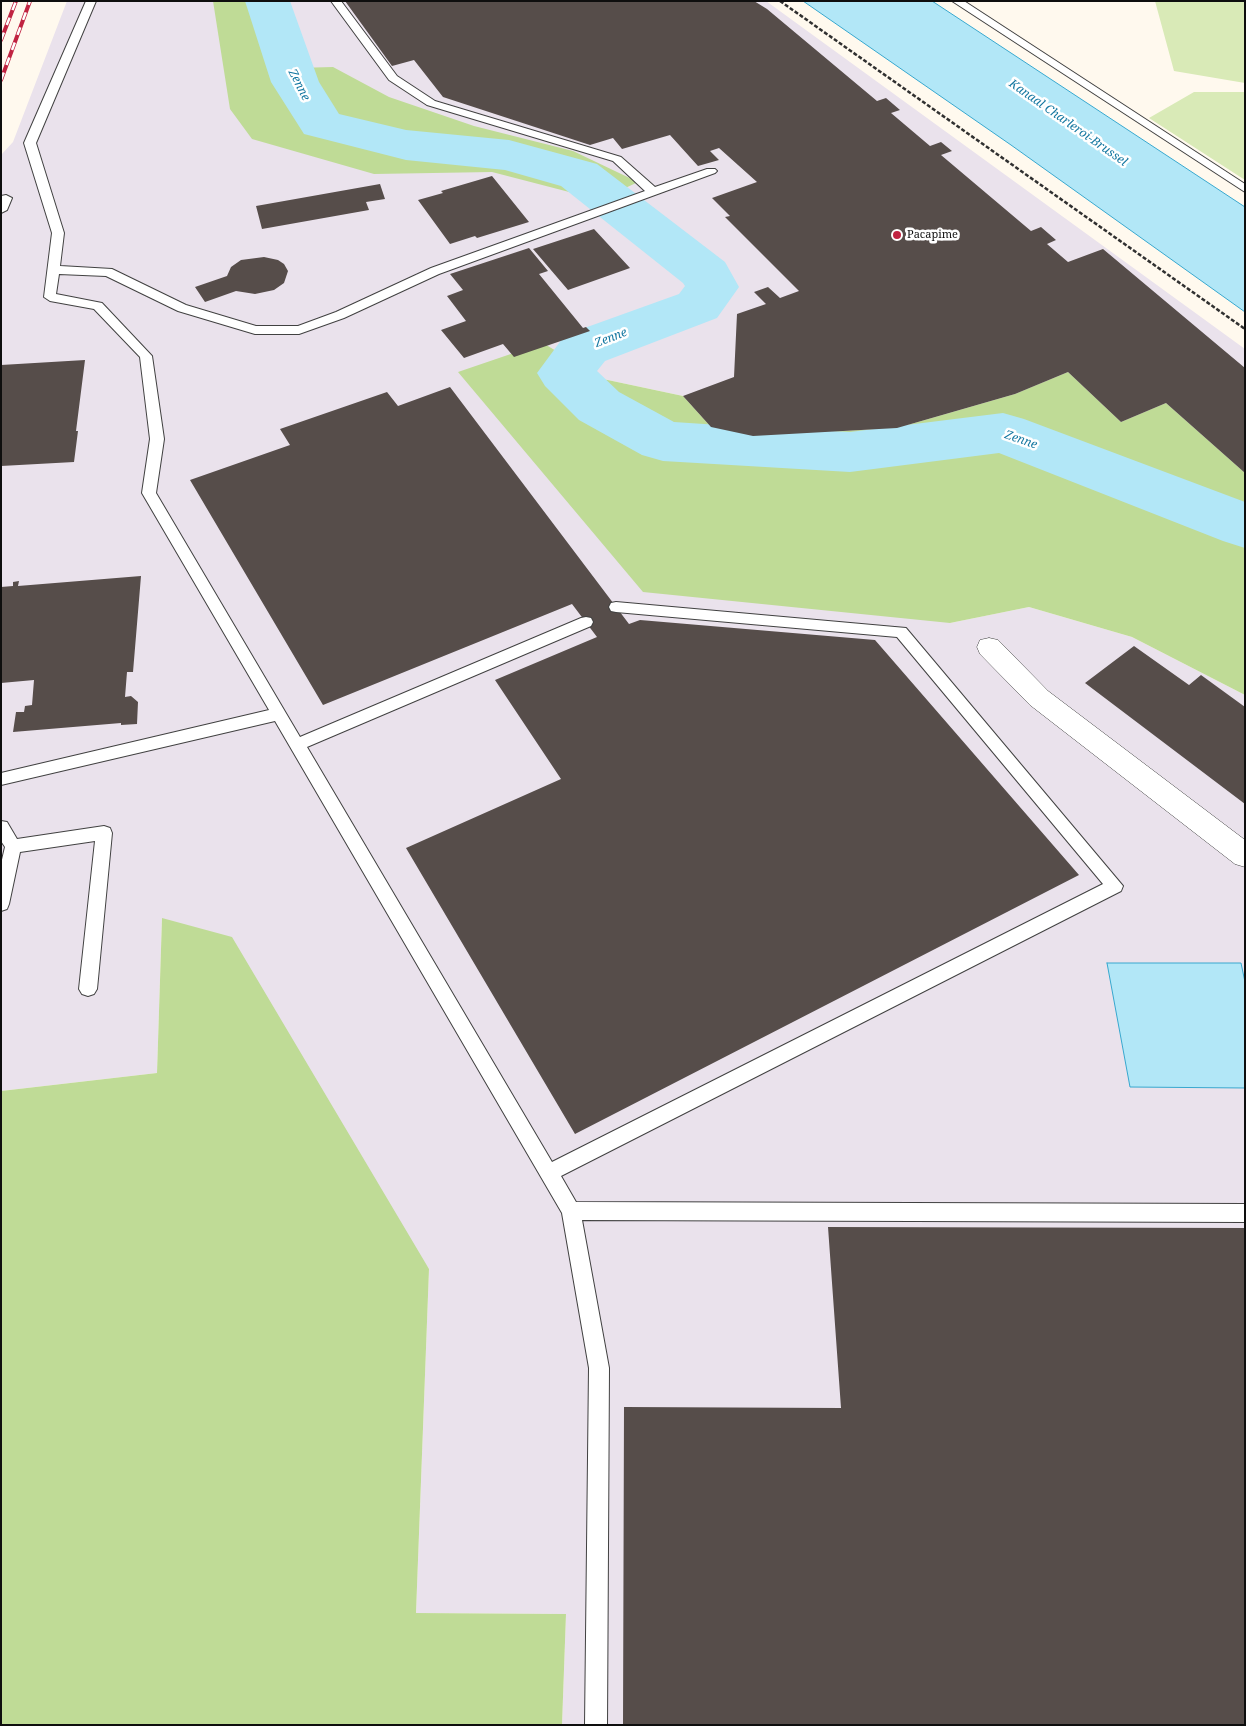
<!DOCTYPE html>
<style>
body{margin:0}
#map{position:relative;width:1246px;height:1726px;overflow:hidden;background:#fff9ee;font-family:"Noto Serif",serif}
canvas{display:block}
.frame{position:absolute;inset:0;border:2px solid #0e0e0e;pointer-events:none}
</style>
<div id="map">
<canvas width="1246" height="1726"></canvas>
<div class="frame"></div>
</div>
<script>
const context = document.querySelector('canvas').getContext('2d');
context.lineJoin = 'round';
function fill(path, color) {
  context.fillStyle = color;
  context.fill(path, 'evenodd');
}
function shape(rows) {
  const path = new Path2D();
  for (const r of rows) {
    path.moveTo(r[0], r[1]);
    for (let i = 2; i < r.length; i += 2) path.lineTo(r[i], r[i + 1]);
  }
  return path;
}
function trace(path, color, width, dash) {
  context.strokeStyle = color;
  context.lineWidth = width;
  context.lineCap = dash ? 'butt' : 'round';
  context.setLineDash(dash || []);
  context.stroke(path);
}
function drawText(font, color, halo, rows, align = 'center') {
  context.font = font + ' "Noto Serif",serif';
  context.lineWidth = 5;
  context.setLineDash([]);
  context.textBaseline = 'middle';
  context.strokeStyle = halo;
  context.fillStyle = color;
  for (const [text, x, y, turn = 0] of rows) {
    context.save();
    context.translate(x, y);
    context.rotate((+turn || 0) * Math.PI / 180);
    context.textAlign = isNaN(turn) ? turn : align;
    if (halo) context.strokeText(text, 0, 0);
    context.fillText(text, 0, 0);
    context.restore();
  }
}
fill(shape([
 [67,1,766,1,1245,349,1245,473,1121,422,1015,394,897,428,753,436,711,427,683,396,603,379,543,343,950,623,1029,607,1132,637,1245,695,1245,1725,562,1725,566,1614,416,1613,429,1269,162,918,157,1073,1,1091,1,155,13,142]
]), '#eae2ec');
fill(shape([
 [1155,1,1245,1,1245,83,1174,71],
 [1194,92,1245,92,1245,180,1149,118]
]), '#d9eab7');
fill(shape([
 [213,1,264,1,296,68,333,67,389,97,474,126,573,151,638,182,600,200,492,172,374,174,252,139,230,109],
 [543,343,603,379,683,396,711,427,753,436,897,428,1015,394,1068,372,1121,422,1166,403,1245,473,1245,695,1132,637,1029,607,950,623,643,592,458,372],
 [162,918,232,937,429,1269,416,1613,566,1614,562,1725,1,1725,1,1091,157,1073]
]), '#bfdb96');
const water = shape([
 [803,1,932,1,1245,207,1245,312,1011,145,803,1],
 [1107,963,1241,963,1245,982,1245,1088,1130,1087,1107,963]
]);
fill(water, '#b2e7f7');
trace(water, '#38a8cf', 1);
fill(shape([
 [245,1,290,1,319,82,339,114,406,130,509,140,597,164,725,262,739,287,717,318,605,361,597,371,619,392,674,422,749,427,850,432,1003,413,1024,419,1245,502,1245,548,1223,541,999,453,850,472,663,461,642,455,579,420,545,386,537,373,565,335,679,294,685,286,683,283,561,186,505,170,406,160,304,134,271,82,245,1]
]), '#b2e7f7');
fill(shape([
 [345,1,754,1,767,9,877,101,886,98,900,110,891,113,930,146,941,142,952,151,941,155,1031,231,1041,227,1056,240,1047,244,1068,262,1103,249,1245,368,1245,473,1166,403,1121,422,1068,372,1015,394,897,428,753,436,711,427,683,396,734,377,737,314,766,304,754,292,768,287,780,298,799,291,725,217,730,216,712,198,757,182,719,148,710,151,719,160,698,166,670,135,622,149,613,138,590,145,443,97,414,60,392,66],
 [492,176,529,222,477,238,475,236,450,244,418,200,443,193,441,191],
 [380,184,385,199,366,202,369,210,262,229,256,206],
 [594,229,630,268,568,290,533,249],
 [529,248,548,271,539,274,583,328,586,327,590,331,514,357,503,344,464,358,441,330,466,321,447,296,463,290,450,274],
 [264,257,278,260,284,264,288,271,284,283,274,290,255,294,236,291,205,302,195,287,227,276,231,267,241,260],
 [85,360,76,431,78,431,74,462,1,466,1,365],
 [450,387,629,624,640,620,875,640,1079,875,575,1134,406,848,561,779,495,680,597,637,572,604,323,705,190,480,290,445,280,429,387,392,398,406],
 [141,576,133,672,127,672,125,697,131,696,138,702,137,724,121,725,121,723,13,732,16,712,24,712,25,706,32,705,34,680,1,683,1,587,13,586,13,582,19,581,18,586],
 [1134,646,1189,685,1201,675,1245,707,1245,804,1085,683],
 [828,1227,1245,1228,1245,1725,623,1725,624,1407,841,1408]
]), '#564d4a');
const service = shape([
 [86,1,96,1,36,143,64,233,60,266,112,269,186,305,256,326,298,326,336,312,431,268,645,191,613,161,427,105,389,80,331,1,341,1,397,76,435,101,621,157,655,187,707,169,715,169,717,171,715,173,439,274,344,318,299,334,255,334,178,311,106,276,59,274,56,294,102,303,152,356,164,439,156,493,300,737,581,618,586,617,591,618,593,622,591,626,307,747,552,1162,1103,884,897,637,616,612,611,611,609,607,611,603,616,602,906,628,1123,886,1121,891,561,1176,576,1202,1245,1204,1245,1222,582,1220,609,1368,607,1725,585,1725,589,1368,562,1213,275,721,1,785,1,773,269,710,142,493,150,439,140,357,94,309,50,301,44,297,52,233,24,143,86,1],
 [952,1,964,1,1245,184,1245,192,952,1],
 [6,195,12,198,7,210,1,213,1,196,6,195],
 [1,821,7,822,17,839,104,826,110,828,112,833,97,989,94,994,88,996,82,994,79,989,95,841,20,852,9,904,7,909,1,911,1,864,5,847,1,841,1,821]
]);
const minor = shape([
 [989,638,998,640,1048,691,1245,840,1245,867,1235,864,1030,705,980,654,977,647,980,640,989,638]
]);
trace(service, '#414141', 2);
trace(minor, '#414141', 1);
trace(shape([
 [780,1,1245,329]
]), '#303030', 2.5, [4, 2]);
fill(service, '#fff');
fill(minor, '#fff');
const rail = shape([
 [1,40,16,1],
 [1,80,30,1]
]);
trace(rail, '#c02341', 4);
trace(rail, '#fff', 2.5, [8]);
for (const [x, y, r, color] of [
 [897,235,5,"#c02341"]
]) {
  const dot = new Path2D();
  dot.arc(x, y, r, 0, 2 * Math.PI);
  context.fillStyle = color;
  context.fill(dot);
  trace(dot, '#fff', 2);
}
drawText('11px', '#0e0e0e', '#fff', [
 ["Pacapime",907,235]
], 'left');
drawText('italic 12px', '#1578a1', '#fff', [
 ["Zenne",299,85,63],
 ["Kanaal Charleroi-Brussel",1068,123,35],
 ["Zenne",611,338,-21],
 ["Zenne",1021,440,19]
]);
</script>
